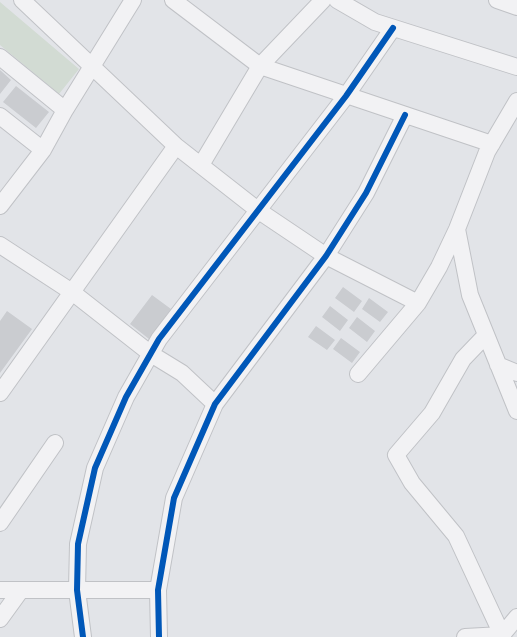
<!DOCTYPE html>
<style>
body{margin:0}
canvas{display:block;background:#e2e4e8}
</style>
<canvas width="517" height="637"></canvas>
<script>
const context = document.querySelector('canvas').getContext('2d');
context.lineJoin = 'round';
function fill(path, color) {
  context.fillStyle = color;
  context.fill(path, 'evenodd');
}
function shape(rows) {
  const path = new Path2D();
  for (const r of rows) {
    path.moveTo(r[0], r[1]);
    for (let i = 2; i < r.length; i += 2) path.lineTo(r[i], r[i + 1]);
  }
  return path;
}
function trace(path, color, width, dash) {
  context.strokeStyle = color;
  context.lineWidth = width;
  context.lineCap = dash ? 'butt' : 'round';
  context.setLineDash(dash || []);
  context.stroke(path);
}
fill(shape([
 [0,2,79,69,59,94,0,45]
]), '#d2dbd3');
fill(shape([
 [0,70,11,80,0,94],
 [16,86,49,112,36,128,3,102],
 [343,287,362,301,354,312,335,298],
 [152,295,171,309,149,339,130,324],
 [369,298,388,312,380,322,362,309],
 [330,306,348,320,340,331,322,317],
 [7,311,32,329,0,373,0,321],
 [357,317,375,331,367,342,349,328],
 [316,326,335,340,327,350,308,337],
 [341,338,360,352,352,363,333,349]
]), '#caccd0');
const minor = shape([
 [22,0,176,146,259,211,326,256,418,303],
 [173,0,260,66,492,144],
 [337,0,375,22,517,67],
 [497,0,517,7],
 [0,57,65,110],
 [0,116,43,150],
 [201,165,260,66,323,0],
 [0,206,43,150,65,110,133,0],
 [457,229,470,295,517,411],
 [0,245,72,292,151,354,182,373,215,404],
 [486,335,463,359,432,413,396,455,412,483,456,536,503,637],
 [498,365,517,373],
 [358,374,418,303,439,267,457,229,487,152,517,101],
 [0,393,176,146],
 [0,523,55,443],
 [0,590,158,590],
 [0,619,21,590],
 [83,637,77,590,78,544,95,468,126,397,159,339,346,96,393,28],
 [159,637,158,590,174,498,215,404,326,256,366,193,405,115],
 [465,637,502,635,517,617]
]);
trace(minor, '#c0c2c6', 18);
trace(minor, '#f2f2f4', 16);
trace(shape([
 [83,637,77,590,78,544,95,468,126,397,159,339,346,96,393,28],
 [159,637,158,590,174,498,215,404,326,256,366,193,405,115]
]), '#0057b8', 6);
</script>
